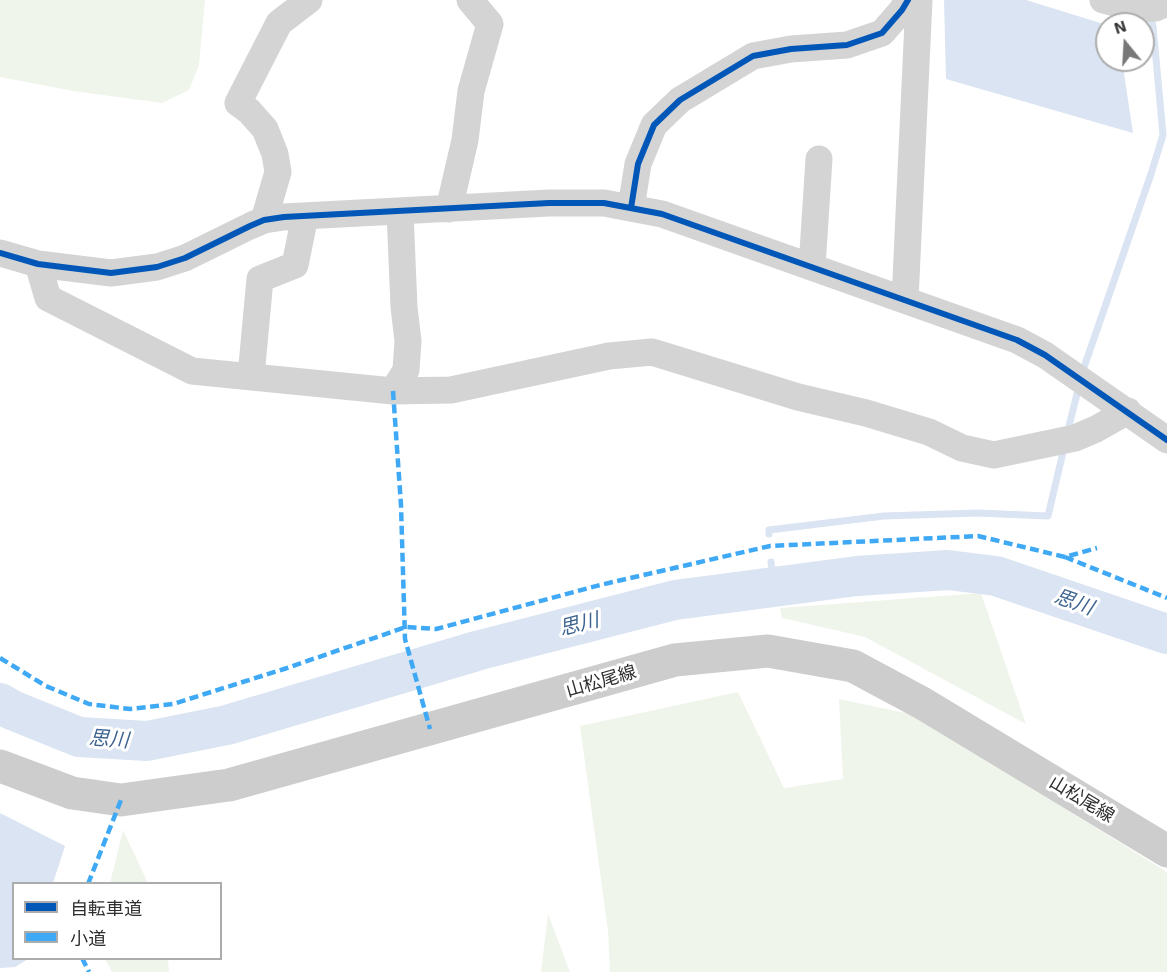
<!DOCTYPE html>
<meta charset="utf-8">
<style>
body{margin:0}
#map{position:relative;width:1167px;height:972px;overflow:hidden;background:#fff;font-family:"Exo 2","Noto Sans JP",sans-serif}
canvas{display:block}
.legend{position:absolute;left:12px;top:882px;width:210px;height:78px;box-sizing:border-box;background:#fff;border:2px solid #acacac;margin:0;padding:8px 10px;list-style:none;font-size:18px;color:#2f2f2f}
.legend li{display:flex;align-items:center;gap:12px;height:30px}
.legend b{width:30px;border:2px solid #acacac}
.north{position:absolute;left:1095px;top:12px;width:60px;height:60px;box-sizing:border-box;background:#fff;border:2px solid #acacac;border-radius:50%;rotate:342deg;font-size:16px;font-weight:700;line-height:24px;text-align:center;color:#2f2f2f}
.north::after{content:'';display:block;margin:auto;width:21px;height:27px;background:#787878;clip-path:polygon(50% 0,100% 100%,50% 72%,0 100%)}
</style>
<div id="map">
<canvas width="1167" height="972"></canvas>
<ul class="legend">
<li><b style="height:8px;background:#0057b8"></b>自転車道</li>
<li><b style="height:8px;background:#3fa9f5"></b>小道</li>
</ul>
<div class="north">N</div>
</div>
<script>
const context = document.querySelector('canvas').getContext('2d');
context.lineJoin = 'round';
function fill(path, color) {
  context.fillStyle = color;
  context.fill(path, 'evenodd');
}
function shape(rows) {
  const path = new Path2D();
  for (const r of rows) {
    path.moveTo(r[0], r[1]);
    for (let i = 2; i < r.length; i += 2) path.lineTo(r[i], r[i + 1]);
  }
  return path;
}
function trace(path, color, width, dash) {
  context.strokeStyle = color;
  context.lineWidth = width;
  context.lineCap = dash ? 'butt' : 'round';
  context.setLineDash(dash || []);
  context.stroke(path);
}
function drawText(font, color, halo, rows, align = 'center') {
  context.font = font + ' "Exo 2","Noto Sans JP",sans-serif';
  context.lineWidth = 6;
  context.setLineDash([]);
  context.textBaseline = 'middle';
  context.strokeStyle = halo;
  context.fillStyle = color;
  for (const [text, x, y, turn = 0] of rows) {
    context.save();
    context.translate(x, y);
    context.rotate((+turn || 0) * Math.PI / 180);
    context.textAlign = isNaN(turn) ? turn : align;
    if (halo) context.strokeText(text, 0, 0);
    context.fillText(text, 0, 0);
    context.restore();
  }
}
fill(shape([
 [0,0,205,0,199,65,189,90,162,103,73,91,0,77],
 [981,593,1026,724,865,637,782,618,780,608],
 [738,692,784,788,843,779,839,699,915,715,1167,872,1167,972,610,972,608,931,580,726],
 [123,830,148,883,110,883],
 [548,914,570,972,541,972],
 [105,959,168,959,169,972,112,972]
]), '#f0f5ec');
fill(shape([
 [944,0,1026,0,1107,25,1107,60,1122,60,1133,133,946,79],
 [0,813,65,846,53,883,14,884,14,958,28,959,15,967,0,968]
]), '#dae4f2');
trace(shape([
 [1082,373,1151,174,1163,135,1153,26,1150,14],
 [1067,434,1079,386],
 [769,534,769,530,884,516,978,513,1048,516,1064,448],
 [771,562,774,587]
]), '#dae4f2', 7);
trace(shape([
 [0,703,12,710,79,737,147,741,227,725,480,650,675,600,857,576,948,570,996,576,1167,634]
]), '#dae4f2', 40);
trace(shape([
 [1103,0,1138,9,1156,8,1167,3],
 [631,208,638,164,654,125,680,100,753,56,791,49,847,45,882,33,902,10,908,0],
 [449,209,465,140,471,91,490,24,470,0],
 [264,220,278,172,275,154,265,129,249,111,238,103,279,23,309,0],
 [0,253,38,264,111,273,157,267,185,258,250,226,264,220,284,217,549,203,604,203,662,214,1017,340,1045,355,1167,440],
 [38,264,48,298,192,371,393,391,451,390,609,356,652,352,798,397,866,413,929,432,962,448,994,455,1075,438,1096,429,1128,411],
 [812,267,819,159],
 [905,300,919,0],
 [251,376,260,279,295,265,305,216],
 [393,391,406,370,408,341,404,307,400,212]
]), '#d4d4d4', 27);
trace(shape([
 [0,766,72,793,121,800,229,785,675,660,768,651,853,666,922,703,1167,851]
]), '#cdcdcd', 33);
trace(shape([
 [393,391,401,505,405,639,430,729],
 [1065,557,1167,598],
 [0,658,46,686,89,704,130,709,173,704,284,669,406,627,436,629,600,585,770,546,978,536,1065,557,1097,548],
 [88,884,121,800],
 [82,958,89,972]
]), '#3fa9f5', 4.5, [9, 4.5]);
trace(shape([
 [631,208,638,164,654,125,680,100,753,56,791,49,847,45,882,33,902,10,908,0],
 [0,253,38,264,111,273,157,267,185,258,250,226,264,220,284,217,549,203,604,203,662,214,1017,340,1045,355,1167,440]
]), '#0057b8', 6);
drawText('18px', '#2f2f2f', '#fff', [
 ["山松尾線",601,681,-16],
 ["山松尾線",1082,799,31]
]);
drawText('italic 20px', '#3d6491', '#fff', [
 ["思川",1074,602,19],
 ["思川",579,624,-14],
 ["思川",109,739,4]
]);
</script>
